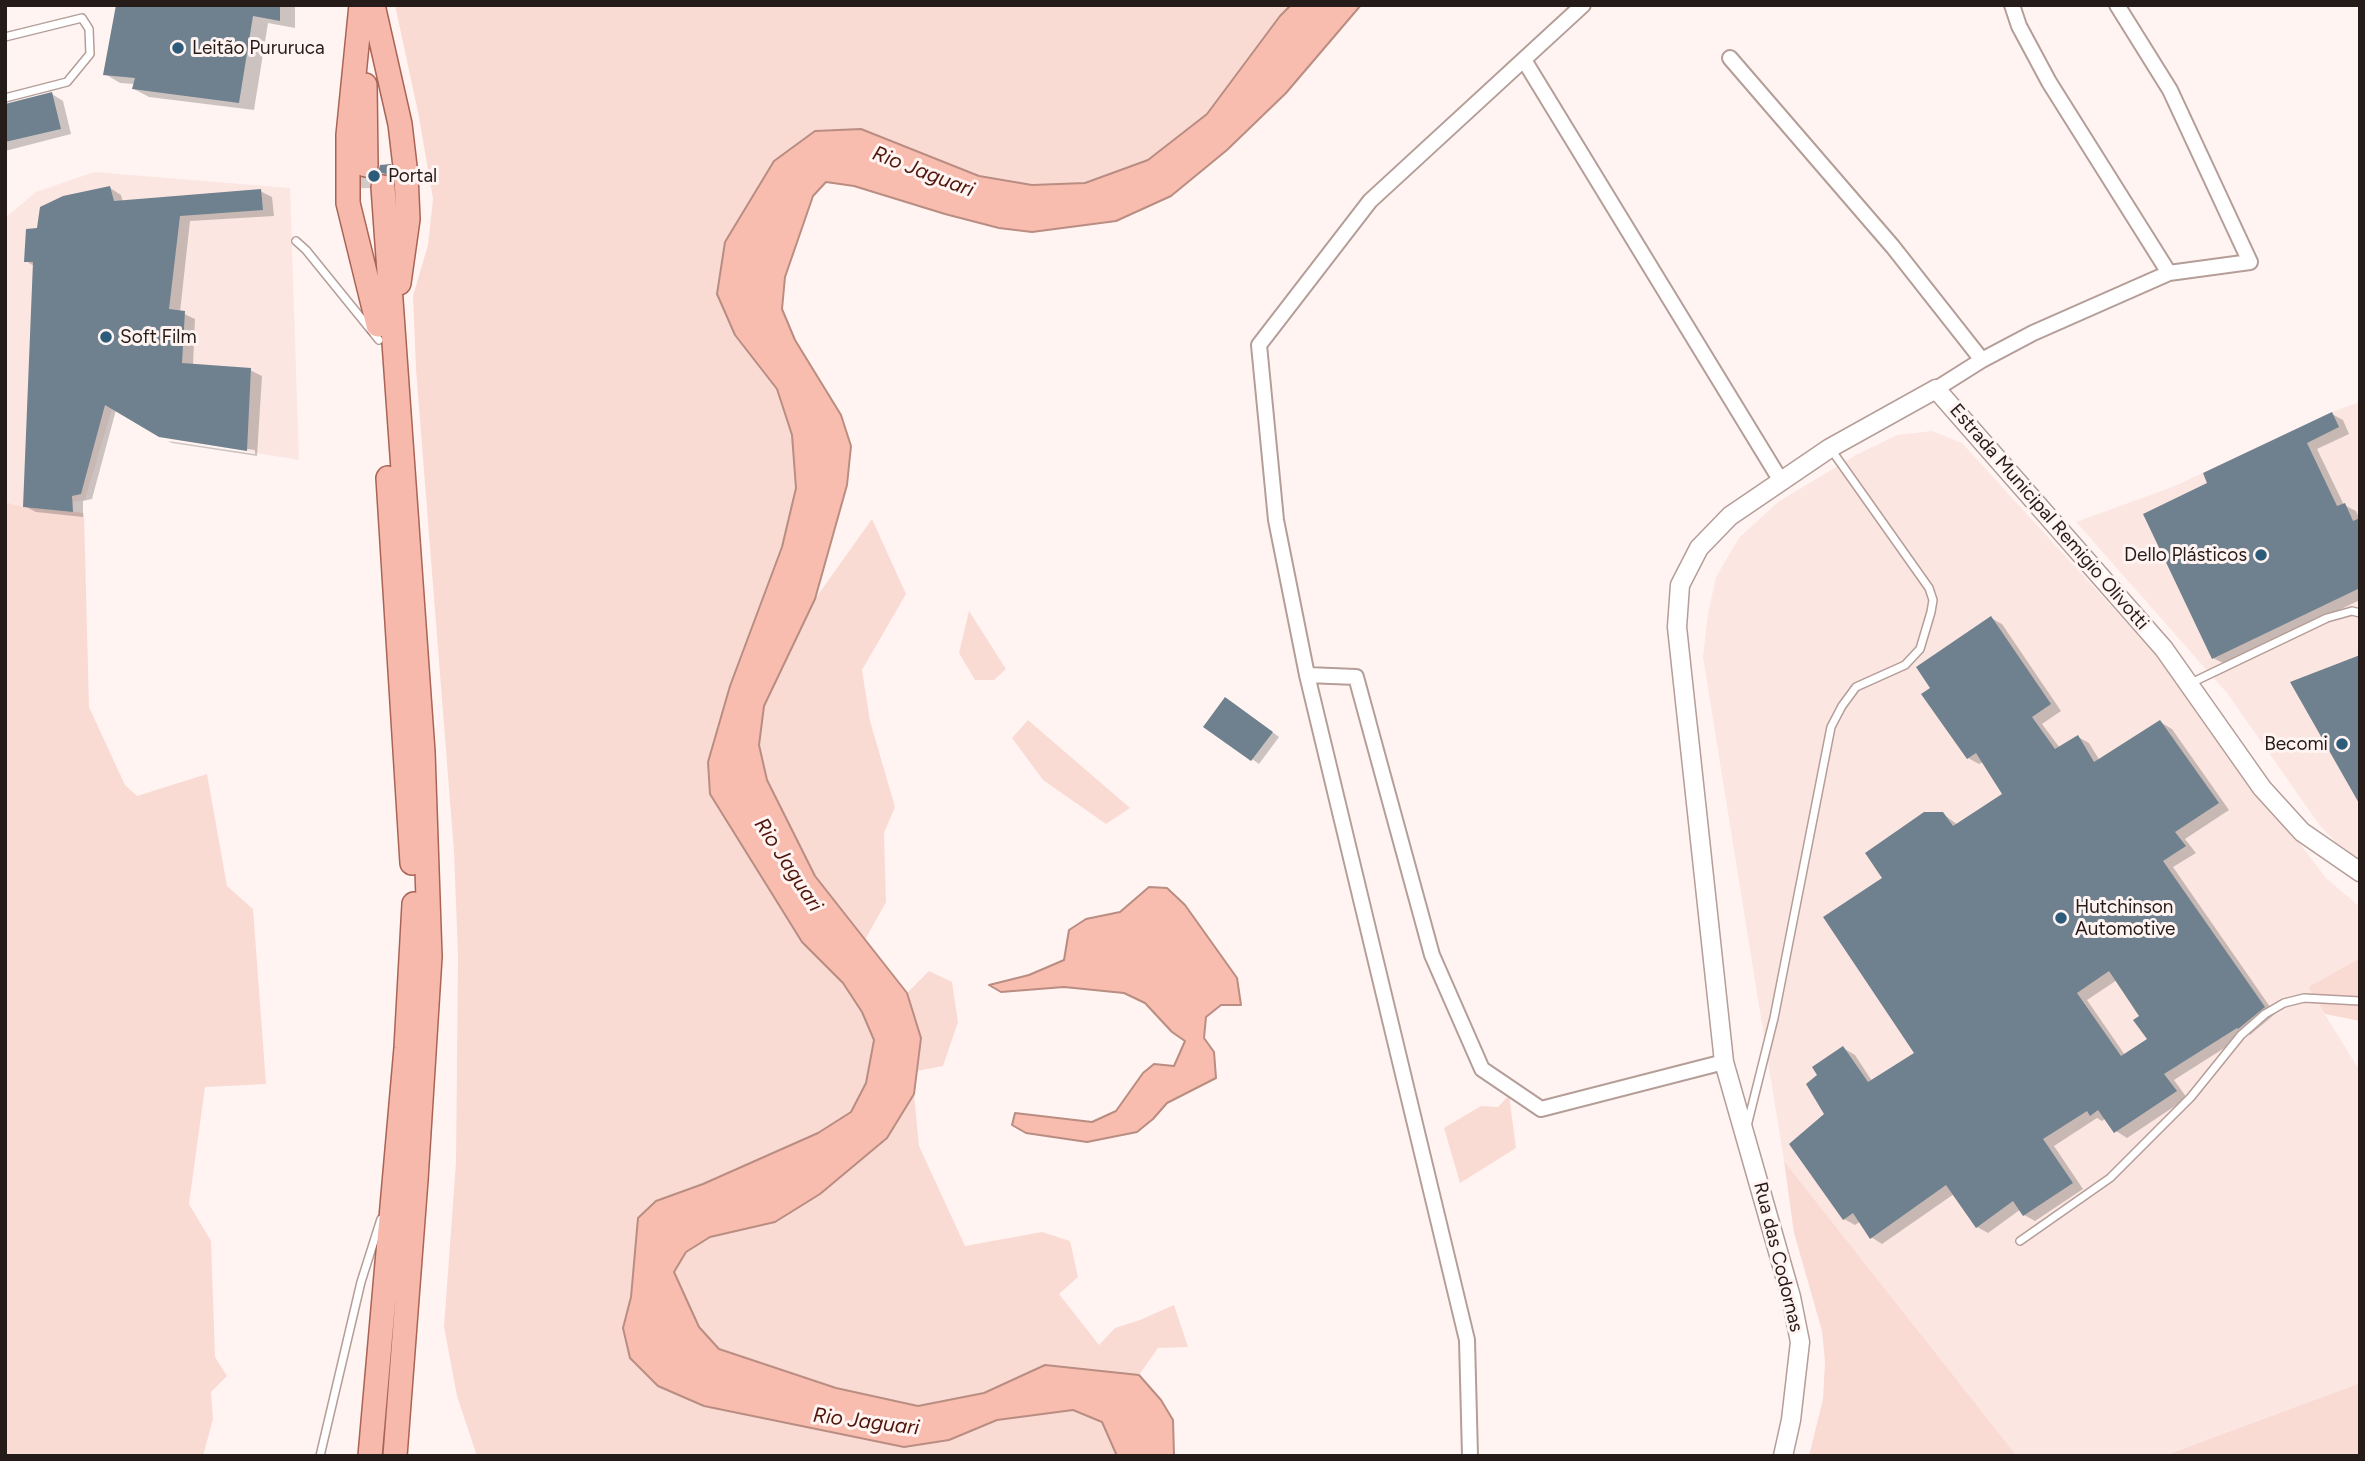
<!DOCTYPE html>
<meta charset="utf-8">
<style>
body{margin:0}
#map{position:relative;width:2365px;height:1461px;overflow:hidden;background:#fff4f2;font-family:Figtree,sans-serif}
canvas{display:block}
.frame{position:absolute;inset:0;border:7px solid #251c1a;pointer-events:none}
</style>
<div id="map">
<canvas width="2365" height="1461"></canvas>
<div class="frame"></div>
</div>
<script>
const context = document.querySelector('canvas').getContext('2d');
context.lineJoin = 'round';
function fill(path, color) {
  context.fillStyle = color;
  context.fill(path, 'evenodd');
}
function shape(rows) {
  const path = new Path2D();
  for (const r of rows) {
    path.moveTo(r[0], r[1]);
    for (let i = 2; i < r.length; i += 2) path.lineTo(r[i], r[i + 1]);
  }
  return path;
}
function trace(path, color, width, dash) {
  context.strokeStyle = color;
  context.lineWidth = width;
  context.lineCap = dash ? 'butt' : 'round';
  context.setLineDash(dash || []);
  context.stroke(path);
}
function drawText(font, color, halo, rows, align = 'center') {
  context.font = font + ' Figtree,sans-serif';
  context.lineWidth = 6;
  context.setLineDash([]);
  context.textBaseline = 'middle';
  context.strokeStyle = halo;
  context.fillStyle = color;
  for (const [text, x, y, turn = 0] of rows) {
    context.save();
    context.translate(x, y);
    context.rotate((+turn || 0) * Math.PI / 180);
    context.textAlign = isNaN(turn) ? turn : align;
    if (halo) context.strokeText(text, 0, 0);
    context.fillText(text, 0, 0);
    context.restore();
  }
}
fill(shape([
 [94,172,290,188,299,460,159,437,112,409,85,500,73,502,73,512,22,507,5,502,5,218,36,192],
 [2360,402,2360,864,2351,860,2318,823,2227,693,2076,522,2175,486,2332,412],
 [1932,431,1962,443,2163,663,2326,878,2360,907,2360,958,2308,987,2360,1071,2360,1383,2162,1456,2017,1456,1784,1161,1703,657,1708,614,1716,577,1739,538,1778,502,1856,455,1897,435]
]), '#fbe6e2');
fill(shape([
 [395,5,1291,5,1280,16,1207,114,1148,160,1085,183,1032,185,979,176,861,129,815,131,735,335,777,389,792,435,796,488,783,547,730,686,708,762,758,870,802,942,843,983,862,1012,874,1040,866,1083,851,1112,818,1133,703,1184,656,1201,638,1218,631,1297,623,1328,949,1440,997,1420,1073,1410,1102,1422,1117,1456,477,1456,457,1396,444,1327,456,1162,458,956,454,852,416,369,413,296,428,245,433,199,419,117],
 [5,502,23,507,84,513,89,707,125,785,137,796,207,774,227,886,253,909,266,1084,205,1087,189,1204,211,1241,215,1357,227,1376,211,1392,213,1419,203,1456,5,1456],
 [872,519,906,594,862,670,870,721,895,807,884,833,886,902,865,940,815,876,767,780,759,745,764,706,815,599],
 [969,611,1006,669,994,680,975,680,959,653],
 [1028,720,1130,808,1106,824,1043,780,1012,738],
 [2360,958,2360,1021,2325,1014,2308,987],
 [929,971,952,982,958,1022,943,1066,917,1071,921,1038,907,993],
 [914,1094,919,1146,965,1246,1042,1232,1070,1241,1078,1277,1059,1294,1099,1345,1115,1328,1140,1320,1174,1305,1188,1347,1158,1348,1139,1375,1045,1365,984,1393,918,1406,836,1388,719,1349,699,1327,674,1272,686,1252,710,1237,775,1222,887,1138],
 [1509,1095,1516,1148,1460,1183,1444,1128,1481,1106,1498,1107],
 [1784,1161,2017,1456,1809,1456,1823,1399,1825,1362,1822,1331,1794,1233],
 [2360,1383,2360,1456,2163,1456]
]), '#fadbd4');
const water = shape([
 [1291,5,1361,5,1286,93,1227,150,1171,196,1116,221,1032,232,999,228,945,214,854,186,826,182,813,196,785,277,782,309,795,340,841,415,851,446,847,485,815,599,764,706,759,745,767,780,815,876,907,993,921,1038,914,1094,887,1138,820,1194,775,1222,710,1237,686,1252,674,1272,699,1327,719,1349,836,1388,918,1406,984,1393,1045,1365,1139,1375,1161,1400,1173,1420,1174,1456,1117,1456,1102,1422,1073,1410,997,1420,949,1440,904,1447,704,1406,658,1386,630,1358,623,1328,631,1297,638,1218,656,1201,703,1184,818,1133,851,1112,866,1083,874,1040,862,1012,843,983,802,942,710,794,708,762,730,686,782,547,796,488,792,435,777,389,735,335,717,294,725,242,774,161,815,131,861,129,979,176,1032,185,1085,183,1148,160,1207,114,1280,16,1291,5],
 [1149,887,1167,888,1185,905,1237,978,1241,1005,1221,1005,1206,1017,1204,1038,1214,1052,1216,1078,1167,1103,1153,1119,1137,1132,1087,1142,1026,1133,1012,1125,1015,1113,1092,1122,1116,1111,1143,1073,1154,1064,1174,1066,1185,1041,1172,1032,1145,1003,1124,993,1064,987,1001,992,989,985,1029,975,1064,960,1069,930,1086,919,1120,912,1149,887]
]);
fill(water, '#f8bdaf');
trace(water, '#b98d82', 2);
fill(shape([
 [118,5,295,5,295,28,268,23,254,110,149,97,134,89,135,84,120,83,105,74],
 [52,94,63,101,71,134,5,151,5,105],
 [390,166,393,168,394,177,387,174,379,176,373,182,372,188,364,187,364,180,375,178,381,167],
 [110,188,121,195,123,202,260,191,272,197,274,216,190,221,180,312,195,319,193,366,250,370,262,376,257,456,172,443,168,441,255,454,255,450,159,436,116,410,92,499,83,501,83,517,36,512,24,506,34,266,26,261,39,230],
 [2332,414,2343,420,2349,434,2317,449,2344,505,2356,511,2360,520,2360,600,2225,664,2213,658,2210,484],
 [1991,618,2002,624,2061,711,2042,724,2060,748,2078,737,2089,743,2100,761,2160,722,2172,729,2229,810,2185,839,2196,853,2173,867,2275,1014,2250,1035,2248,1033,2174,1080,2187,1098,2127,1138,2116,1131,2106,1118,2102,1121,2097,1118,2054,1146,2083,1189,2035,1221,2024,1215,2021,1209,1988,1233,1977,1227,1954,1194,1882,1244,1871,1237,1861,1221,1855,1225,1844,1219,1827,1115,1843,1048,1855,1055,1872,1081,1917,1053,1885,879,1943,814,1958,825,2004,794,1983,762,1979,764,1968,758,1933,688],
 [2117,980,2142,1016,2149,1040,2125,1055,2087,1000],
 [1233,703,1279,737,1259,764,1206,726]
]), '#0003');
fill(shape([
 [116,5,280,5,280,21,253,16,239,103,132,89,135,78,103,75],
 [52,92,61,129,5,142,5,104],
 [391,164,392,177,383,173,376,175,371,180,369,187,362,188,362,178,373,177,378,172,380,165],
 [110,186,114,201,261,189,263,210,180,216,169,309,185,311,182,363,251,368,247,451,159,437,105,405,81,494,72,496,73,512,23,507,33,262,24,262,26,229,37,228,40,207,63,196],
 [2332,412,2339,427,2307,443,2337,506,2345,503,2353,521,2360,518,2360,588,2212,659,2143,514,2207,483,2203,473],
 [1991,616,2051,704,2032,717,2055,749,2078,735,2094,762,2160,720,2219,803,2175,832,2186,846,2163,861,2265,1007,2238,1029,2237,1028,2164,1074,2177,1091,2114,1133,2098,1110,2090,1116,2087,1111,2043,1139,2073,1183,2023,1216,2013,1201,1976,1228,1946,1185,1870,1239,1853,1213,1843,1220,1789,1144,1824,1114,1806,1084,1817,1075,1812,1067,1843,1046,1868,1082,1914,1053,1823,917,1882,878,1865,853,1924,812,1943,812,1953,826,2002,794,1976,753,1967,759,1921,694,1930,688,1916,667],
 [2109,971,2139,1016,2133,1020,2147,1039,2121,1056,2077,993],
 [2360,655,2360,805,2290,682],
 [1225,697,1273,732,1251,761,1203,727]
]), '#6f818e');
trace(shape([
 [366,165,367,189]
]), '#d3c9c7', 23, [23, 11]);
const service = shape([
 [5,37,82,18,89,29,90,54,67,82,5,98],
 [296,241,306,250,379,340],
 [2191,683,2327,618,2352,611,2360,613],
 [1747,1126,1774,1018,1831,727,1842,706,1856,687,1905,665,1920,649,1931,612,1933,600,1929,588,1830,448],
 [2020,1241,2110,1178,2191,1097,2241,1035,2265,1014,2284,1003,2304,998,2360,1001],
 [320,1456,361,1282,381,1219]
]);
const minor = shape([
 [2012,5,2019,26,2049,82,2169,273],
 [1730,58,1893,247,1982,360],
 [1524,60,1781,481],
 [1936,389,1982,360,2033,333,2169,273,2250,262,2170,90,2117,5],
 [1307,675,1356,677,1432,955,1482,1069,1541,1109,1724,1062],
 [1470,1456,1467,1340,1307,675,1276,520,1259,345,1370,201,1583,5]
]);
const tertiary = shape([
 [1783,1456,1791,1420,1800,1342,1791,1297,1724,1062,1677,627,1680,585,1699,548,1730,516,1830,448,1936,389,2164,649,2262,788,2302,832,2360,872]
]);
const primary = shape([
 [361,5,348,135,348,203,378,325],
 [373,5,400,124,406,175,408,219,399,283],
 [365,85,366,165],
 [383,187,423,752,430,957,416,1180,395,1456],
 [388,478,412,863],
 [370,1456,406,1048,414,904]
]);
trace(service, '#b59d98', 10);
trace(minor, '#b59d98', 18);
trace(tertiary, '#b59d98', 21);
trace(primary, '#a96455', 26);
trace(service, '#fff', 7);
trace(minor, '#fff', 14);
trace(tertiary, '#fff', 18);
trace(primary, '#f6b9ac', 23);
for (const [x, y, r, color] of [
 [178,48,7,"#2d5c7b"],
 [374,176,7,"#2d5c7b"],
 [106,337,7,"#2d5c7b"],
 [2261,555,7,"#2d5c7b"],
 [2342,744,7,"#2d5c7b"],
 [2061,918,7,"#2d5c7b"]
]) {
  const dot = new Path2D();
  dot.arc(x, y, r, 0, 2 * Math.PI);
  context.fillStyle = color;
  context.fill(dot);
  trace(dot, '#fff4f2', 2.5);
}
drawText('19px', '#251c1a', '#fff4f2', [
 ["Leitão Pururuca",192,48],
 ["Portal",388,176],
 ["Soft Film",120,337],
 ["Dello Plásticos",2247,555,"right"],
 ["Becomi",2328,744,"right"],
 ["Hutchinson",2075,907],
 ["Automotive",2075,929]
], 'left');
drawText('19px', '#251c1a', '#fff4f2', [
 ["Estrada Municipal Remigio Olivotti",2049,517,49],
 ["Rua das Codornas",1778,1257,76]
]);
drawText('italic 21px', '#50160b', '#fff4f2', [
 ["Rio Jaguari",923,172,21],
 ["Rio Jaguari",788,865,57],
 ["Rio Jaguari",866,1422,7]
]);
</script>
